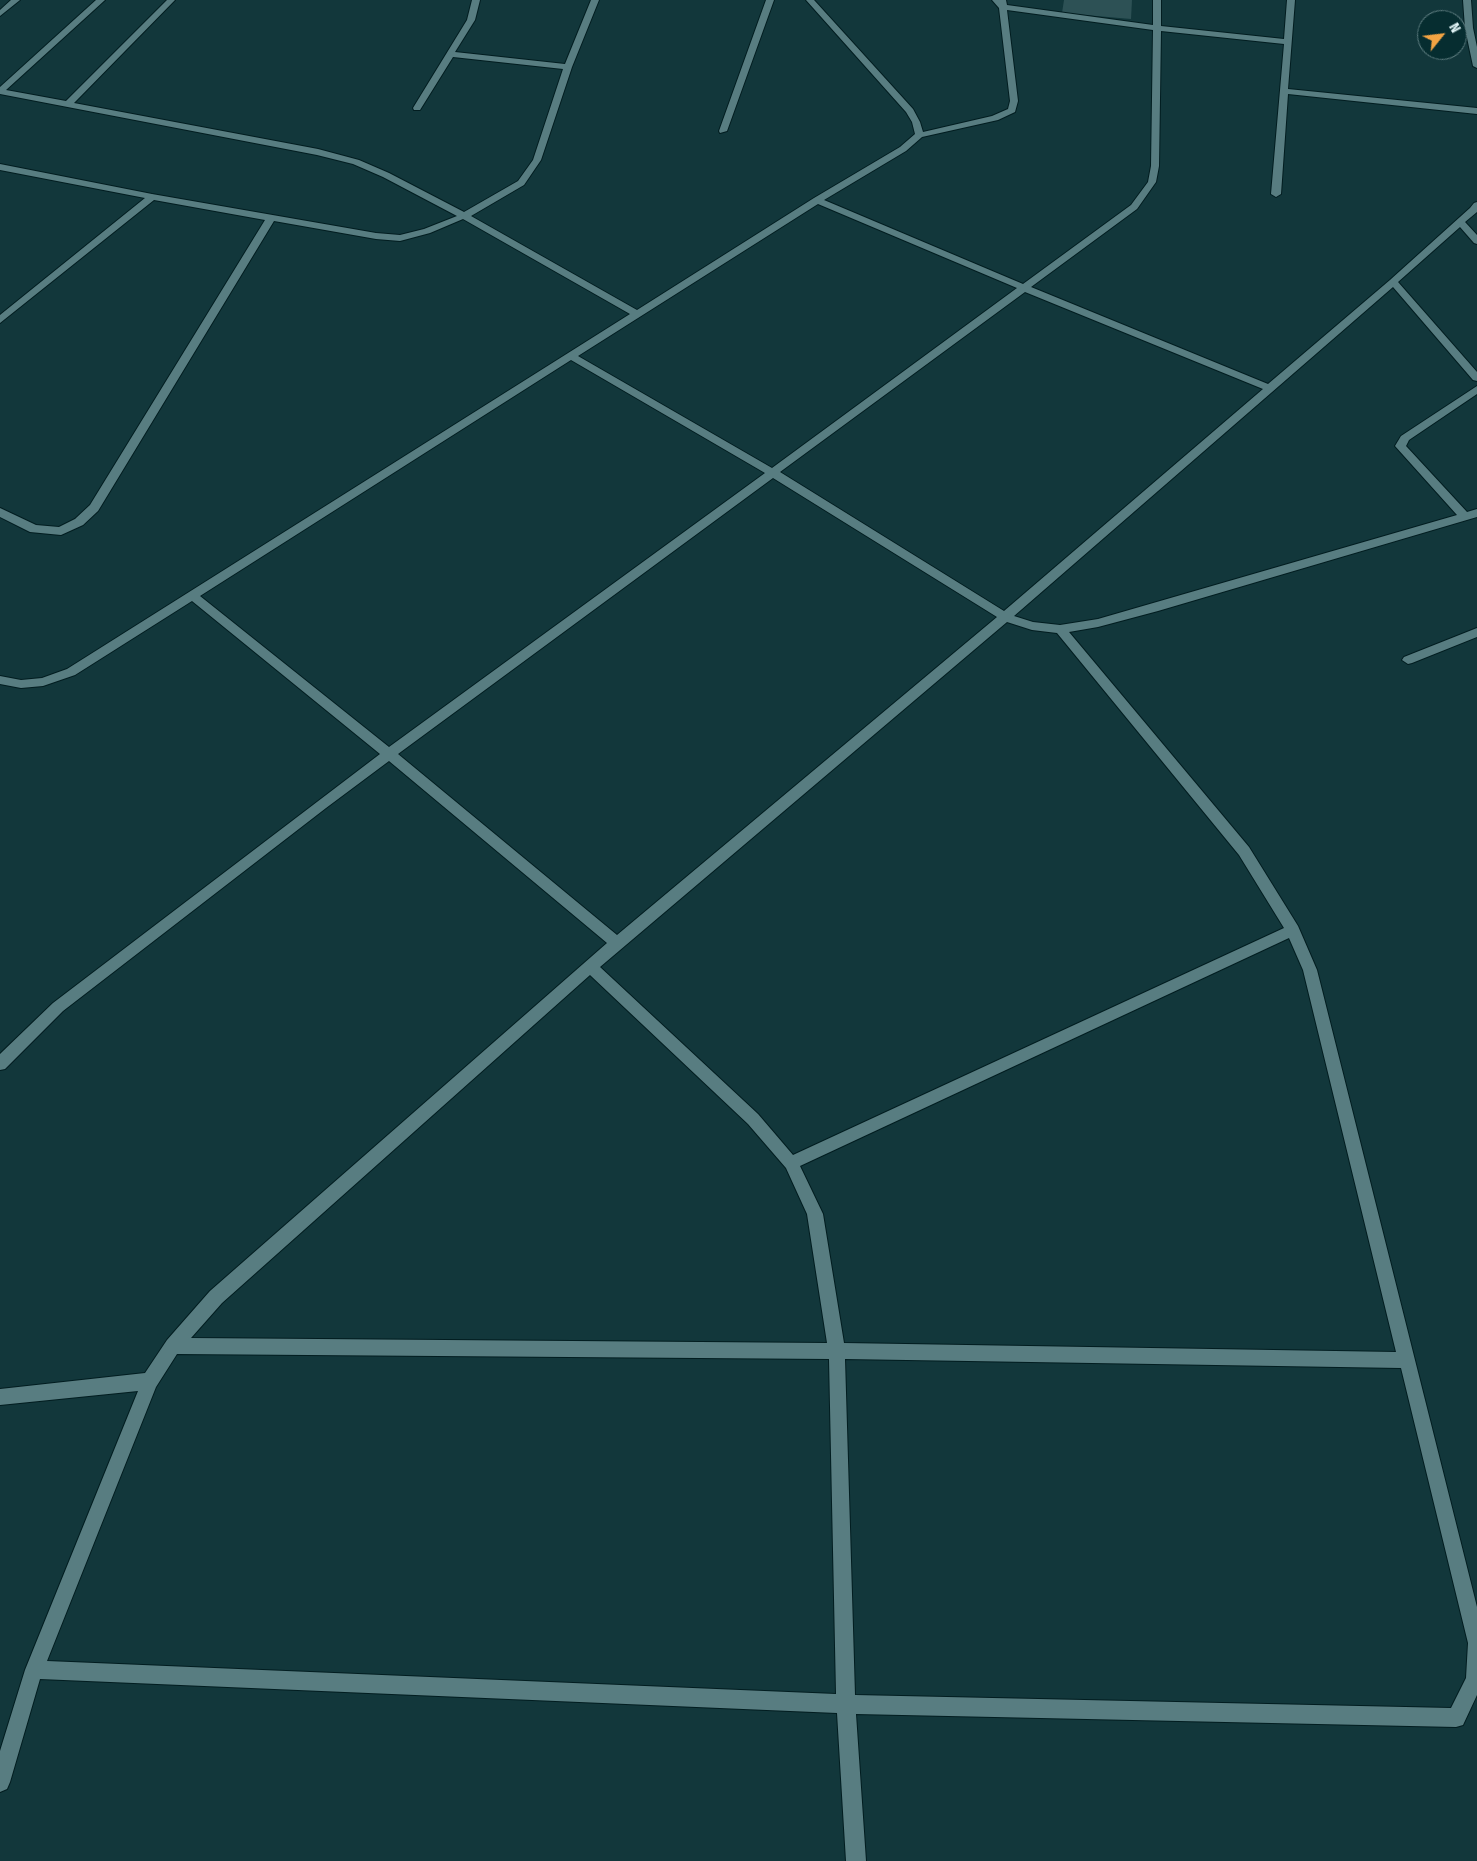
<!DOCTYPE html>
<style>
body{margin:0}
#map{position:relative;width:1477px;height:1861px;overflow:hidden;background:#12373b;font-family:"Fira Sans Condensed",sans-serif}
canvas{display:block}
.north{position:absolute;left:1417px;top:10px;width:50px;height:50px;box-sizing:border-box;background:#062d30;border:1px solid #5e7d80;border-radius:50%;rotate:61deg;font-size:14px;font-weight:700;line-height:20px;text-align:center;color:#e2f5f7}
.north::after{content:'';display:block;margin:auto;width:18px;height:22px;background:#f3a443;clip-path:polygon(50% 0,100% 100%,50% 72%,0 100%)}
</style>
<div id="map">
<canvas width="1477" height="1861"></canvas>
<div class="north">N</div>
</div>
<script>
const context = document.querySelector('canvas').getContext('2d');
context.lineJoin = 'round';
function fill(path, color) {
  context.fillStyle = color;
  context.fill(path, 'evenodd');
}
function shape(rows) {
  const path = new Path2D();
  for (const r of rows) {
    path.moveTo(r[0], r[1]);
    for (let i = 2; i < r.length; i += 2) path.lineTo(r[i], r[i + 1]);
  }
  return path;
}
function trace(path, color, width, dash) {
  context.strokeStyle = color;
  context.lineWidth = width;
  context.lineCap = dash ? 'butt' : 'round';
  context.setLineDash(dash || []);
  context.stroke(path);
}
fill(shape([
 [1064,0,1132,0,1131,19,1062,13]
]), '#2d5155');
const minor = shape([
 [11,0,20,0,0,16,0,10,11,0],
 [96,0,105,0,6,90,66,101,167,0,175,0,74,103,318,149,359,160,389,173,464,212,518,181,533,160,563,69,453,57,420,110,414,110,413,108,467,20,472,0,480,0,475,20,455,52,565,64,591,0,599,0,572,67,541,160,524,185,471,216,637,310,814,198,900,147,915,134,912,122,906,112,806,0,814,0,913,109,920,122,923,132,992,116,1008,109,1010,101,999,8,992,0,1006,0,1007,5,1153,25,1153,0,1161,0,1161,26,1284,39,1287,0,1295,0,1288,89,1477,108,1477,114,1288,94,1281,194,1276,197,1271,194,1284,44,1161,31,1159,166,1156,182,1137,209,1031,287,1268,384,1390,280,1470,208,1474,203,1477,202,1477,212,1465,222,1477,235,1477,244,1474,243,1460,227,1398,282,1477,372,1477,381,1473,380,1393,287,1014,616,1033,622,1060,625,1098,619,1457,515,1395,446,1401,436,1477,386,1477,394,1409,440,1406,446,1467,512,1477,509,1477,517,1158,611,1098,627,1069,632,1249,847,1298,926,1317,970,1477,1607,1477,1695,1463,1725,1456,1727,856,1714,866,1861,846,1861,837,1713,40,1679,10,1782,7,1789,0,1792,0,1751,25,1670,138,1391,0,1405,0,1389,145,1373,167,1340,210,1291,607,943,389,761,326,808,63,1011,5,1069,0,1070,0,1054,53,1003,380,754,192,601,75,675,43,686,21,688,0,684,0,676,21,680,42,678,67,669,630,314,463,219,430,233,400,241,376,239,274,221,98,511,83,525,61,535,30,532,0,517,0,508,36,525,59,527,75,519,90,505,265,220,154,200,0,323,0,315,145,198,0,170,0,164,152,194,376,233,400,235,424,229,457,216,383,177,353,164,317,155,0,94,0,87,96,0],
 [1007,10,1153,30,1151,166,1148,182,1131,205,1023,284,824,200,906,151,922,137,998,120,1015,112,1018,101,1007,10],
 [818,204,1017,288,772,468,578,356,818,204],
 [1025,292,1263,389,1004,611,780,472,1025,292],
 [571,360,765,473,389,747,200,596,571,360],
 [773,478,997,617,617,935,398,754,773,478],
 [1007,622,1032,630,1057,633,1239,855,1284,928,793,1155,758,1114,600,967,1007,622],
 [1289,938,1303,970,1396,1352,844,1343,823,1214,800,1166,1289,938],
 [590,975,748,1124,786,1168,807,1214,827,1343,191,1338,222,1303,590,975],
 [177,1354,829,1359,836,1694,47,1661,156,1387,177,1354],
 [845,1359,1401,1368,1468,1643,1466,1678,1451,1708,855,1695,845,1359],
 [766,0,774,0,727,131,720,133,719,131,766,0],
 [1463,0,1471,0,1473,28,1477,47,1477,68,1473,66,1465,28,1463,0],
 [1477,628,1477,637,1412,663,1408,664,1402,660,1404,657,1477,628]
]);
trace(minor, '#021d20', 2);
fill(minor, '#587d81');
</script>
